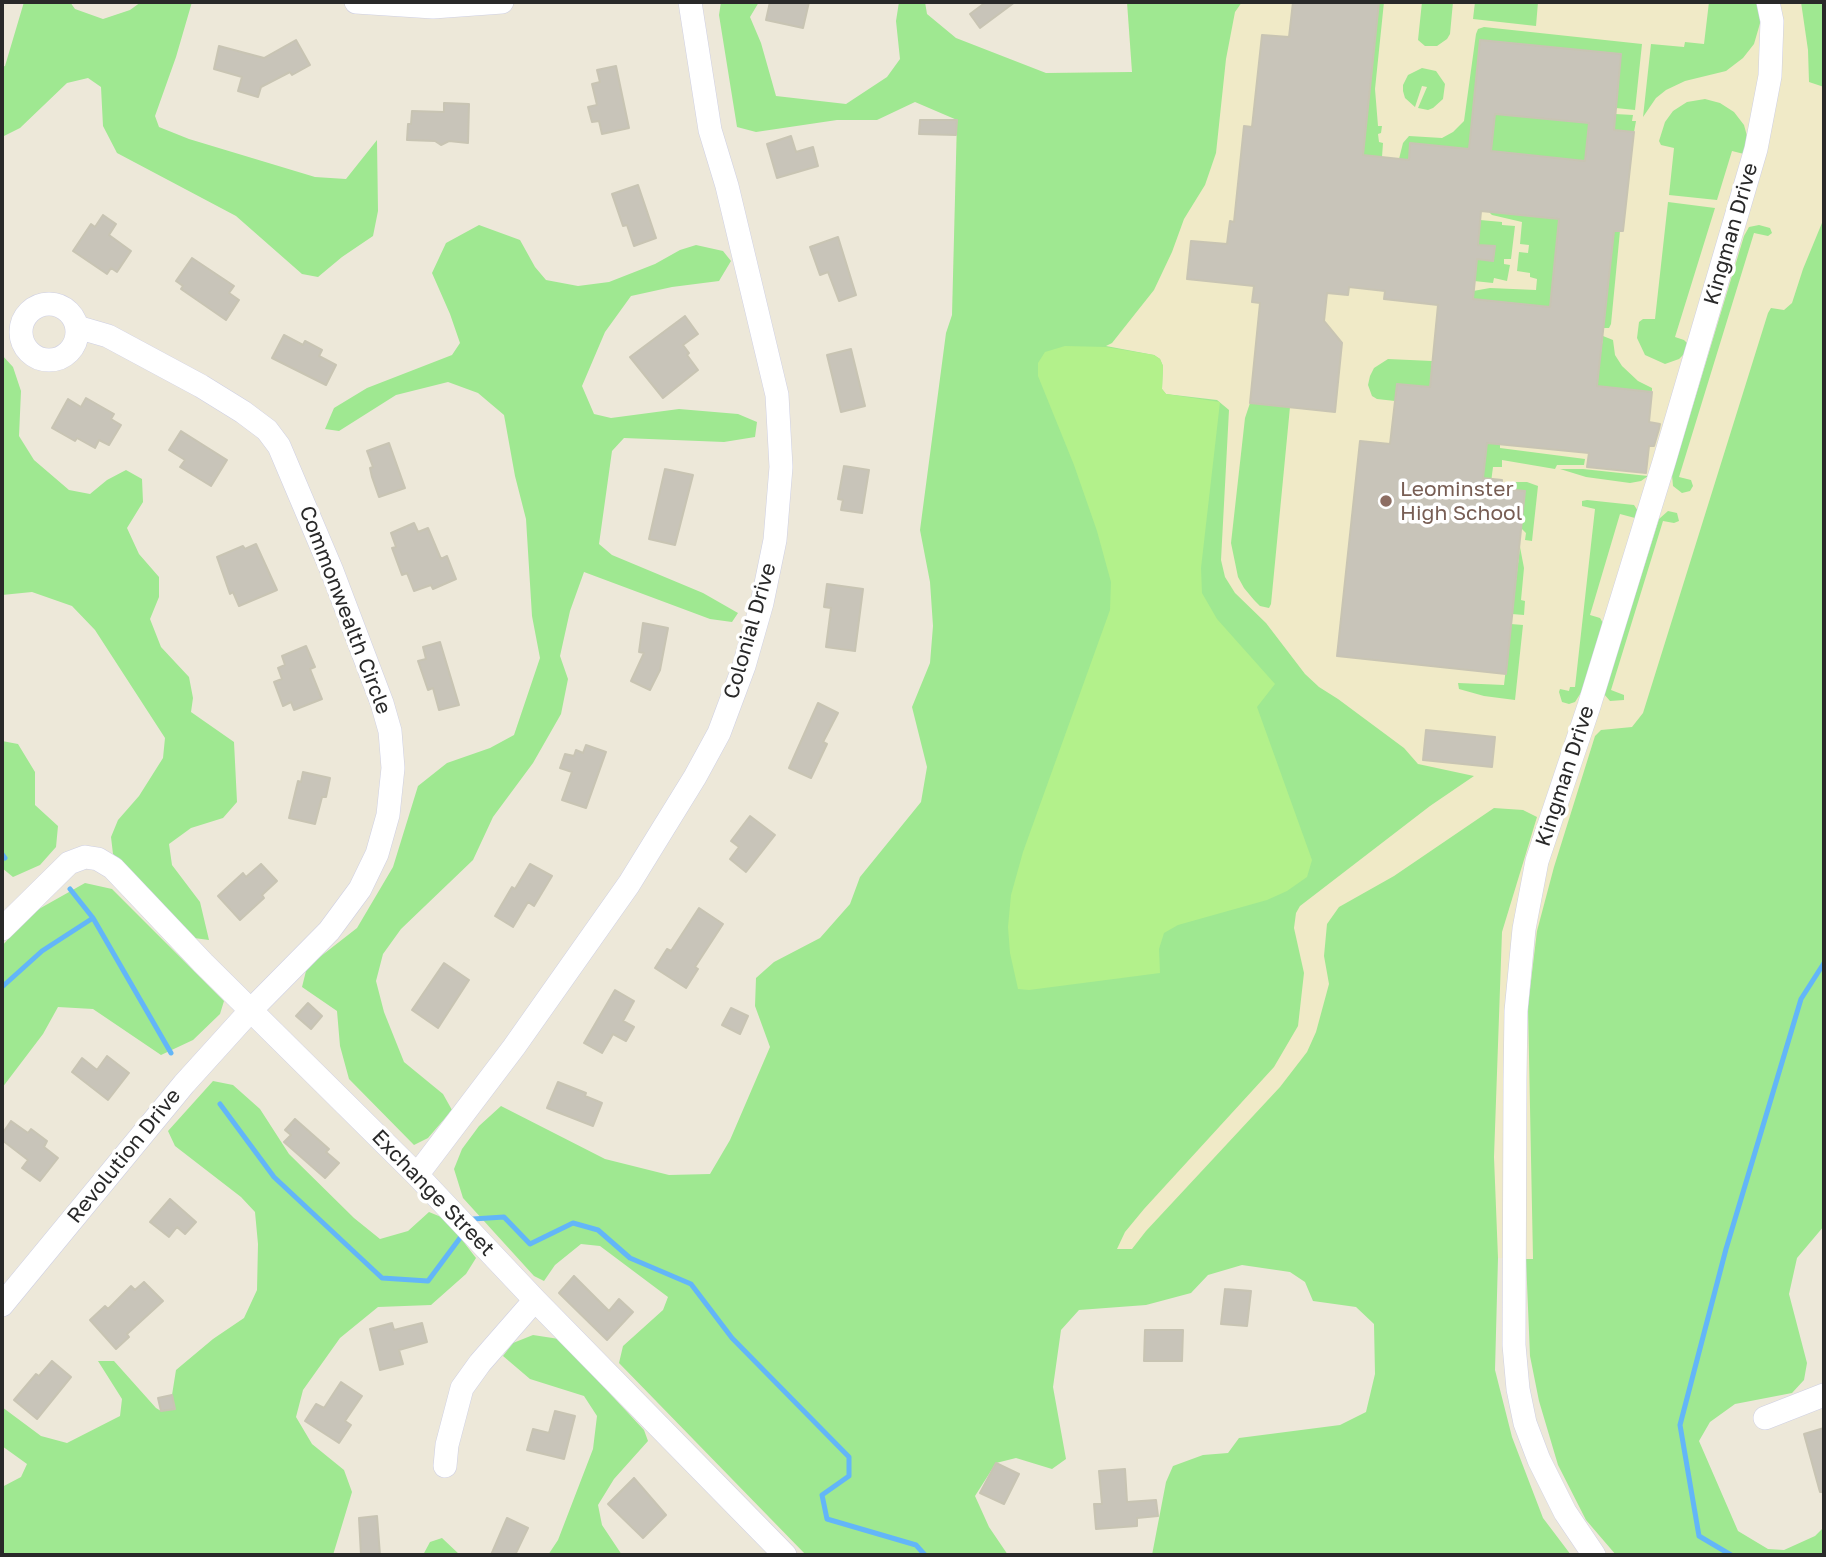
<!DOCTYPE html>
<style>
body{margin:0}
#map{position:relative;width:1826px;height:1557px;overflow:hidden;background:#ede8d9;font-family:"Golos Text",sans-serif}
canvas{display:block}
.frame{position:absolute;inset:0;border:4px solid #292929;pointer-events:none}
</style>
<div id="map">
<canvas width="1826" height="1557"></canvas>
<div class="frame"></div>
</div>
<script>
const context = document.querySelector('canvas').getContext('2d');
context.lineJoin = 'round';
function fill(path, color) {
  context.fillStyle = color;
  context.fill(path, 'evenodd');
}
function shape(rows) {
  const path = new Path2D();
  for (const r of rows) {
    if (r.length === 3) {
      path.moveTo(r[0] + r[2], r[1]);
      path.arc(r[0], r[1], r[2], 0, 2 * Math.PI);
      continue;
    }
    path.moveTo(r[0], r[1]);
    for (let i = 2; i < r.length; i += 2) path.lineTo(r[i], r[i + 1]);
  }
  return path;
}
function trace(path, color, width, dash) {
  context.strokeStyle = color;
  context.lineWidth = width;
  context.lineCap = dash ? 'butt' : 'round';
  context.setLineDash(dash || []);
  context.stroke(path);
}
function drawText(font, color, halo, rows, align = 'center') {
  context.font = font + ' "Golos Text",sans-serif';
  context.lineWidth = 7;
  context.setLineDash([]);
  context.textBaseline = 'middle';
  context.strokeStyle = halo;
  context.fillStyle = color;
  for (const [text, x, y, turn = 0] of rows) {
    context.save();
    context.translate(x, y);
    context.rotate((+turn || 0) * Math.PI / 180);
    context.textAlign = isNaN(turn) ? turn : align;
    if (halo) context.strokeText(text, 0, 0);
    context.fillText(text, 0, 0);
    context.restore();
  }
}
fill(shape([
 [1127,2,1824,2,1824,687,1538,1259,1001,1246,751,1091,799,980,937,984,958,74,1132,72]
]), '#f0eac7');
fill(shape([
 [24,2,70,2,75,9,103,19,130,10,141,2,192,2,176,57,155,116,159,127,189,139,315,177,346,179,377,140,378,211,373,236,342,257,318,277,302,274,236,216,117,153,103,126,101,87,88,78,67,83,20,128,2,137,2,67,5,66],
 [721,2,759,2,750,17,761,43,776,96,846,104,887,77,900,59,896,21,899,2,925,2,927,14,956,38,1046,73,1132,72,1127,2,1242,2,1235,12,1226,59,1216,153,1205,185,1184,219,1172,252,1154,290,1112,343,1106,346,1154,355,1160,359,1163,366,1162,389,1166,394,1217,400,1229,410,1221,560,1225,577,1235,593,1266,623,1305,674,1319,687,1338,699,1404,748,1418,764,1474,776,1430,806,1300,906,1296,913,1294,928,1304,973,1298,1026,1274,1067,1144,1209,1125,1232,1117,1249,1132,1249,1146,1231,1280,1087,1307,1052,1316,1032,1329,984,1324,956,1327,924,1339,907,1394,876,1494,808,1523,810,1537,817,1502,932,1494,1157,1498,1258,1495,1370,1512,1437,1543,1518,1571,1555,1152,1555,1166,1482,1173,1466,1203,1455,1228,1453,1239,1438,1340,1425,1366,1412,1375,1374,1374,1324,1356,1307,1313,1301,1305,1282,1290,1272,1242,1265,1208,1275,1191,1293,1146,1305,1079,1310,1061,1330,1053,1387,1066,1459,1052,1469,1016,1458,996,1463,975,1496,989,1527,1008,1555,806,1555,619,1363,623,1346,663,1310,668,1297,600,1246,581,1244,555,1265,544,1281,534,1276,463,1198,454,1169,462,1149,479,1126,501,1106,605,1159,669,1175,710,1174,730,1140,770,1047,755,1006,756,978,774,962,820,938,850,904,860,877,921,802,927,767,912,707,930,663,933,626,930,582,920,530,946,333,952,315,957,120,915,102,877,120,837,120,756,132,737,127,719,15],
 [1379,2,1384,2,1375,89,1378,126,1382,126,1381,133,1378,134,1379,142,1383,143,1382,157,1363,155],
 [1422,2,1453,2,1450,34,1447,39,1437,46,1425,46,1418,40],
 [1475,2,1538,2,1536,26,1473,19],
 [1709,2,1759,2,1761,20,1754,44,1743,58,1726,71,1685,81,1666,90,1656,98,1643,117,1651,44,1684,47,1685,42,1704,44],
 [1801,2,1824,2,1824,87,1809,82,1808,50],
 [1484,27,1642,44,1635,110,1616,108,1621,54,1480,40,1469,149,1410,144,1409,160,1399,159,1403,143,1409,136,1442,138,1453,132,1464,121,1476,34,1478,29],
 [1422,68,1436,71,1445,84,1443,99,1433,108,1428,110,1418,108,1427,87,1422,86,1415,107,1405,98,1403,91,1403,85,1408,75],
 [1705,99,1720,103,1734,112,1744,125,1747,136,1744,154,1732,151,1717,200,1669,195,1674,148,1661,145,1659,141,1665,122,1673,111,1687,102],
 [1495,114,1589,123,1585,161,1491,151],
 [1615,114,1633,115,1632,121,1636,121,1634,132,1625,131,1622,158,1602,124],
 [1668,202,1715,208,1675,337,1684,340,1688,344,1685,353,1679,359,1665,364,1645,355,1637,338,1639,322,1643,319,1655,319],
 [1489,212,1559,219,1550,307,1472,299,1473,291,1490,288,1536,290,1537,279,1530,277,1530,273,1517,271,1519,252,1528,253,1529,245,1520,244,1522,222,1492,215],
 [1824,218,1824,1226,1797,1258,1789,1294,1807,1363,1804,1380,1792,1393,1735,1404,1710,1422,1699,1441,1738,1531,1768,1549,1784,1550,1815,1536,1824,1527,1824,1555,1616,1555,1586,1520,1558,1465,1539,1401,1530,1356,1526,1259,1533,1259,1528,1006,1537,931,1554,867,1595,736,1601,730,1632,727,1643,713,1768,313,1771,308,1784,310,1792,303,1803,269],
 [1480,220,1502,222,1502,225,1515,226,1511,259,1504,259,1504,264,1510,265,1507,281,1494,278,1493,283,1474,281,1477,259,1493,260,1494,246,1478,245],
 [479,225,520,240,535,267,546,280,578,286,609,282,655,264,680,250,696,245,723,251,731,261,719,281,672,287,631,296,605,332,582,386,594,414,611,418,679,409,738,414,757,422,755,437,724,442,624,438,612,451,599,544,612,555,703,593,738,613,732,622,710,619,584,572,570,611,560,656,568,679,561,714,533,763,493,817,473,860,401,929,383,954,376,981,384,1012,404,1062,443,1094,452,1110,428,1138,414,1145,349,1079,340,1046,337,1011,302,987,307,967,357,928,393,867,418,786,447,763,490,748,514,735,540,658,532,616,526,519,515,476,504,415,478,393,448,382,396,395,339,431,325,429,334,408,367,388,452,355,460,343,450,314,432,273,446,243],
 [1759,225,1770,228,1772,233,1768,236,1754,233,1679,477,1691,480,1693,486,1690,491,1682,493,1673,486,1672,475,1744,236,1749,227],
 [1614,230,1620,231,1611,324,1609,328,1603,328],
 [1603,336,1613,340,1615,355,1622,366,1638,381,1652,388,1652,392,1597,386],
 [2,355,13,367,21,391,19,436,34,460,69,490,90,494,107,480,126,470,142,479,143,502,127,528,139,554,159,577,159,597,150,619,161,647,189,677,193,698,191,712,234,742,237,802,223,818,191,828,169,844,172,865,200,902,209,940,194,938,113,854,111,837,118,820,139,796,163,758,165,738,95,630,72,606,32,592,2,595],
 [1388,359,1432,361,1430,387,1397,384,1395,401,1377,399,1372,396,1368,385,1370,376,1374,368],
 [1250,403,1290,407,1271,604,1269,608,1260,606,1254,600,1244,588,1238,577,1231,543,1245,418],
 [1488,434,1500,435,1500,448,1585,459,1584,465,1557,465,1555,469,1502,460,1502,467,1493,467,1490,490,1478,489],
 [1560,469,1583,469,1648,476,1641,481,1630,483,1586,477],
 [1515,482,1527,482,1538,486,1532,541,1525,540,1526,533,1521,528,1525,491,1514,490],
 [1587,500,1634,505,1638,511,1635,518,1620,514,1590,615,1600,618,1603,623,1582,691,1575,702,1569,704,1562,702,1559,692,1560,689,1569,691,1570,687,1575,687,1595,509,1582,506,1582,501],
 [1668,511,1677,513,1679,521,1674,523,1663,521,1611,690,1624,695,1624,700,1610,701,1604,694,1659,519],
 [1520,547,1524,568,1521,600,1525,601,1524,615,1512,614],
 [1511,624,1523,625,1515,700,1484,696,1459,689,1458,683,1504,685],
 [2,741,18,744,35,772,35,805,58,826,56,847,40,865,13,877,2,868],
 [85,883,112,889,224,1001,220,1014,193,1040,161,1055,93,1009,58,1007,43,1034,2,1088,2,946,30,914],
 [213,1081,233,1085,260,1109,289,1154,354,1218,380,1239,408,1231,429,1212,446,1219,476,1258,466,1274,431,1305,378,1307,340,1338,303,1390,296,1417,312,1444,344,1470,352,1492,333,1555,2,1555,2,1487,21,1477,27,1464,2,1446,2,1407,41,1436,67,1443,120,1416,122,1399,98,1361,114,1361,156,1408,161,1411,174,1409,172,1395,176,1370,213,1339,244,1318,257,1290,258,1244,255,1212,241,1197,175,1146,168,1131],
 [533,1335,559,1339,644,1430,648,1441,614,1479,598,1505,602,1525,622,1555,548,1555,558,1540,593,1449,597,1416,584,1396,530,1379,503,1356,513,1343],
 [442,1538,460,1555,423,1555,430,1542]
]), '#9fe891');
fill(shape([
 [1065,346,1106,347,1154,355,1160,359,1163,366,1162,389,1166,394,1220,402,1201,568,1202,593,1217,619,1275,684,1257,707,1312,860,1307,877,1287,891,1267,900,1178,925,1164,933,1159,949,1160,973,1029,990,1018,989,1010,953,1008,927,1011,895,1023,852,1110,610,1111,582,1097,531,1074,465,1038,376,1038,363,1045,352]
]), '#b3f18b');
trace(shape([
 [2,854,5,858],
 [70,889,93,918,171,1053],
 [2,987,42,951,93,918],
 [220,1104,274,1177,382,1278,428,1281,463,1234],
 [470,1223,473,1219,504,1217,530,1244,573,1223,598,1230,630,1258,691,1284,732,1338,849,1457,849,1476,822,1495,827,1519,916,1545,925,1555],
 [1731,1555,1699,1536,1680,1425,1726,1249,1801,999,1824,963]
]), '#63b6f8', 5);
const building = shape([
 [770,2,809,2,803,28,766,20,770,2],
 [986,2,1015,2,980,28,970,14,986,2],
 [1293,2,1379,2,1363,155,1409,160,1410,143,1469,149,1480,40,1621,54,1614,130,1634,132,1623,231,1614,231,1597,386,1652,392,1649,422,1660,424,1659,429,1654,446,1649,446,1646,473,1587,467,1589,453,1487,443,1483,478,1502,480,1501,488,1525,491,1506,674,1337,656,1360,441,1390,444,1397,384,1430,387,1438,305,1384,299,1385,291,1349,287,1348,295,1327,293,1324,321,1342,343,1335,412,1250,403,1260,303,1252,302,1254,286,1187,279,1191,241,1227,244,1230,221,1234,222,1244,126,1252,127,1262,35,1289,37,1293,2],
 [1495,114,1589,123,1585,161,1491,151,1495,114],
 [1481,211,1559,219,1550,307,1473,299,1477,259,1493,261,1495,246,1478,245,1481,211],
 [296,40,310,65,292,75,290,72,261,87,258,97,238,91,242,77,214,69,219,46,264,58,296,40],
 [616,66,629,128,602,134,599,121,592,122,588,107,597,105,592,84,600,82,597,70,616,66],
 [444,103,469,104,468,143,449,141,441,145,435,141,407,140,408,124,411,124,412,111,444,112,444,103],
 [920,120,957,120,956,135,919,134,920,120],
 [791,136,796,152,813,147,818,166,777,178,767,144,791,136],
 [638,185,656,238,634,246,627,225,623,226,612,194,638,185],
 [103,215,116,224,109,235,131,251,117,272,111,268,107,274,73,251,91,224,95,227,103,215],
 [838,237,856,295,839,301,828,272,820,275,810,247,838,237],
 [192,258,234,286,229,293,239,300,226,320,181,289,183,286,176,281,192,258],
 [685,316,698,334,683,345,689,353,687,355,698,370,663,398,630,357,685,316],
 [284,335,303,345,305,341,322,350,319,356,336,365,326,385,272,358,284,335],
 [851,349,865,406,841,412,827,355,851,349],
 [86,398,114,414,111,419,121,425,109,445,99,440,95,448,77,438,75,441,52,428,68,399,81,407,86,398],
 [181,431,227,460,211,486,180,467,185,460,169,450,181,431],
 [389,443,405,488,379,497,372,477,370,468,373,467,367,451,389,443],
 [844,466,869,470,862,513,841,510,843,500,838,499,844,466],
 [665,469,693,475,675,545,649,539,665,469],
 [414,523,418,532,428,528,441,559,447,556,456,579,433,589,431,585,414,591,407,573,402,575,392,548,396,547,391,533,414,523],
 [256,544,277,590,239,606,233,592,230,594,217,557,243,546,245,549,256,544],
 [827,584,863,589,855,651,826,647,831,608,824,607,827,584],
 [643,623,668,628,660,670,650,690,631,681,644,653,639,652,643,623],
 [440,642,459,705,439,710,433,688,428,690,418,661,426,659,423,647,440,642],
 [306,646,315,667,310,669,322,699,294,710,291,702,283,706,274,682,282,679,278,668,285,665,282,656,306,646],
 [818,703,838,713,823,742,827,744,811,778,789,768,818,703],
 [1426,730,1495,737,1492,767,1423,760,1426,730],
 [586,745,606,752,586,808,562,800,572,772,560,768,565,754,574,756,576,750,583,753,586,745],
 [303,772,330,778,326,797,322,797,315,824,289,818,298,781,301,782,303,772],
 [750,816,775,835,746,872,730,859,739,847,731,841,750,816],
 [261,864,277,881,262,895,264,898,240,920,218,896,243,873,246,877,261,864],
 [530,864,552,876,534,906,528,902,513,927,495,916,512,887,515,889,530,864],
 [699,908,723,924,695,967,698,969,686,988,655,968,667,949,671,951,699,908],
 [444,963,469,980,438,1028,412,1010,444,963],
 [615,990,634,1001,623,1021,634,1027,626,1041,613,1034,602,1053,584,1043,615,990],
 [308,1003,322,1016,311,1029,296,1016,308,1003],
 [731,1008,748,1016,740,1034,722,1025,731,1008],
 [107,1056,129,1073,108,1100,72,1072,82,1058,97,1070,107,1056],
 [558,1082,586,1093,585,1096,602,1103,593,1126,547,1108,558,1082],
 [295,1119,329,1149,326,1152,339,1163,325,1178,284,1142,291,1135,285,1130,295,1119],
 [11,1121,28,1133,31,1129,47,1141,44,1147,58,1158,40,1181,22,1168,28,1160,2,1140,2,1134,11,1121],
 [170,1199,196,1222,185,1234,177,1227,169,1237,150,1222,170,1199],
 [574,1276,609,1311,619,1299,633,1312,607,1340,559,1293,574,1276],
 [144,1282,163,1301,127,1334,129,1337,116,1349,90,1320,105,1306,108,1309,131,1286,135,1290,144,1282],
 [1225,1289,1251,1291,1247,1326,1221,1324,1225,1289],
 [392,1323,394,1330,422,1323,427,1342,399,1350,403,1364,380,1370,370,1329,392,1323],
 [1145,1330,1183,1330,1182,1361,1144,1361,1145,1330],
 [52,1361,71,1377,37,1419,14,1400,36,1374,39,1376,52,1361],
 [341,1382,362,1396,345,1421,351,1425,339,1443,305,1421,316,1404,324,1408,341,1382],
 [172,1395,175,1409,161,1411,158,1398,172,1395],
 [555,1411,575,1416,564,1459,527,1450,533,1429,549,1433,555,1411],
 [1824,1428,1824,1492,1820,1492,1804,1434,1824,1428],
 [996,1463,1019,1474,1004,1504,980,1493,996,1463],
 [1125,1469,1127,1502,1156,1500,1158,1516,1137,1518,1137,1526,1096,1529,1094,1504,1102,1504,1099,1471,1125,1469],
 [634,1478,666,1515,643,1538,608,1504,634,1478],
 [377,1516,380,1555,361,1555,359,1518,377,1516],
 [507,1518,528,1528,515,1555,491,1555,507,1518]
]);
fill(building, '#c8c4b9');
trace(building, '#c8c4b3', 2);
const minor = shape([
 [356,2,433,7,502,2],
 [49,332,28],
 [2,929,69,863,85,857,98,859,113,868,203,963,417,1175,535,1300,785,1555],
 [417,1175,514,1047,629,884,695,777,719,733,744,666,762,603,775,540,781,467,777,395,727,186,710,130,690,2],
 [2,1305,184,1084,251,1010,329,931,360,889,377,854,388,815,393,768,390,731,382,703,332,571,279,446,267,430,243,412,201,386,108,336,77,327],
 [1765,1418,1824,1395],
 [445,1466,447,1445,462,1388,480,1363,535,1300],
 [1594,1555,1565,1512,1539,1460,1525,1423,1518,1389,1514,1345,1515,1079,1516,1011,1524,929,1537,861,1589,706,1664,462,1756,149,1770,76,1772,21,1768,2]
]);
trace(minor, '#cecfe3', 24);
trace(minor, '#fff', 23);
for (const [x, y, r, color] of [
 [1386,501,7,"#8d6e63"]
]) {
  const dot = new Path2D();
  dot.arc(x, y, r, 0, 2 * Math.PI);
  context.fillStyle = color;
  context.fill(dot);
  trace(dot, '#fff', 2.5);
}
drawText('21px', '#292929', '#fff', [
 ["Kingman Drive",1731,234,-74],
 ["Commonwealth Circle",345,610,69],
 ["Colonial Drive",750,631,-74],
 ["Kingman Drive",1565,776,-72],
 ["Revolution Drive",124,1156,-51],
 ["Exchange Street",433,1193,46]
]);
drawText('21px', '#785e54', '#fff', [
 ["Leominster",1400,489],
 ["High School",1400,513]
], 'left');
</script>
